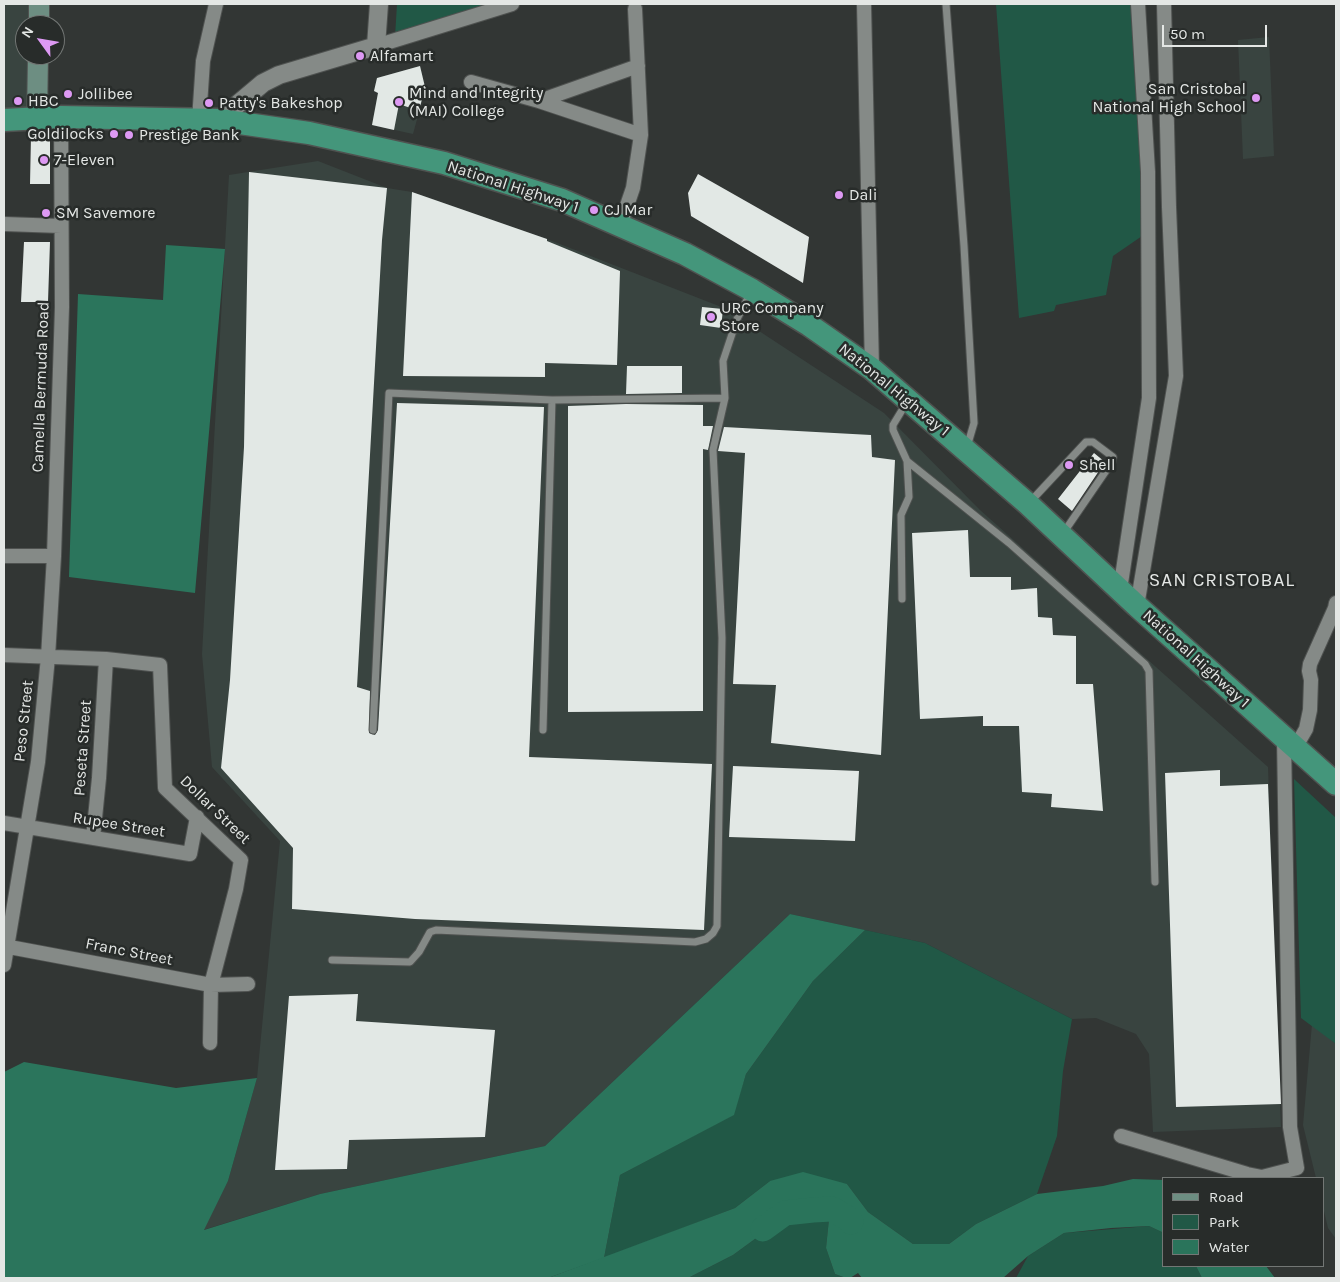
<!DOCTYPE html>
<style>
body{margin:0}
#map{position:relative;width:1340px;height:1282px;overflow:hidden;background:#323634;font-family:Karla,sans-serif}
canvas{display:block}
.frame{position:absolute;inset:0;border:5px solid #e4e7e5;pointer-events:none}
.legend{position:absolute;left:1162px;top:1177px;width:162px;height:90px;box-sizing:border-box;background:#282c2a;border:1px solid #737775;margin:0;padding:6px 9px;list-style:none;font-size:15px;color:#e4e7e5}
.legend li{display:flex;align-items:center;gap:10px;height:25px}
.legend b{width:25px;border:1px solid #737775}
.north{position:absolute;left:15px;top:15px;width:50px;height:50px;box-sizing:border-box;background:#282c2a;border:1px solid #737775;border-radius:50%;rotate:302deg;font-size:14px;font-weight:700;line-height:20px;text-align:center;color:#e4e7e5}
.north::after{content:'';display:block;margin:auto;width:18px;height:22px;background:#dd99f3;clip-path:polygon(50% 0,100% 100%,50% 72%,0 100%)}
.scale{position:absolute;left:1162px;top:25px;width:105px;height:22px;box-sizing:border-box;border:2px solid #e4e7e5;border-top:0;padding-left:6px;font-size:15px;line-height:18px;white-space:nowrap;color:#e4e7e5;-webkit-text-stroke:4px #282c2a;paint-order:stroke}
</style>
<div id="map">
<canvas width="1340" height="1282"></canvas>
<div class="frame"></div>
<ul class="legend">
<li><b style="height:6px;background:#6d8e82"></b>Road</li>
<li><b style="height:14px;background:#215846"></b>Park</li>
<li><b style="height:14px;background:#2a745b"></b>Water</li>
</ul>
<div class="north">N</div>
<div class="scale">50 m</div>
</div>
<script>
const context = document.querySelector('canvas').getContext('2d');
context.lineJoin = 'round';
function fill(path, color) {
  context.fillStyle = color;
  context.fill(path, 'evenodd');
}
function shape(rows) {
  const path = new Path2D();
  for (const r of rows) {
    path.moveTo(r[0], r[1]);
    for (let i = 2; i < r.length; i += 2) path.lineTo(r[i], r[i + 1]);
  }
  return path;
}
function trace(path, color, width, dash) {
  context.strokeStyle = color;
  context.lineWidth = width;
  context.lineCap = dash ? 'butt' : 'round';
  context.setLineDash(dash || []);
  context.stroke(path);
}
function drawText(font, color, halo, rows, align = 'center') {
  context.font = font + ' Karla,sans-serif';
  context.lineWidth = 5;
  context.setLineDash([]);
  context.textBaseline = 'middle';
  context.strokeStyle = halo;
  context.fillStyle = color;
  for (const [text, x, y, turn = 0] of rows) {
    context.save();
    context.translate(x, y);
    context.rotate((+turn || 0) * Math.PI / 180);
    context.textAlign = isNaN(turn) ? turn : align;
    if (halo) context.strokeText(text, 0, 0);
    context.fillText(text, 0, 0);
    context.restore();
  }
}
fill(shape([
 [4,4,29,4,29,25,25,25,25,55,28,55,27,109,4,109],
 [1269,37,1274,156,1243,159,1238,40],
 [420,66,426,90,425,90,413,134,372,125,378,93,374,91,377,78],
 [318,161,387,188,412,192,547,239,724,308,884,413,980,510,1268,767,1281,1127,1153,1132,1149,1054,1136,1034,1096,1018,1072,1019,925,943,790,914,545,1146,320,1194,203,1230,228,1181,257,1078,280,841,212,767,202,654,229,175],
 [1312,1024,1336,1044,1336,1239,1328,1228,1324,1211,1324,1178,1316,1178,1303,1125]
]), '#394440');
fill(shape([
 [397,4,504,4,395,37],
 [996,4,1134,4,1145,234,1113,256,1106,295,1056,305,1054,311,1019,318],
 [1294,779,1336,818,1336,1044,1301,1018],
 [865,930,925,943,1072,1019,1063,1071,1057,1136,1037,1194,976,1224,949,1244,913,1244,868,1212,847,1184,770,1181,735,1208,604,1258,620,1175,733,1115,746,1074,813,981],
 [800,1206,818,1206,829,1219,826,1248,835,1274,846,1278,688,1278,733,1255],
 [1149,1226,1164,1233,1164,1266,1196,1266,1202,1278,1016,1278,1028,1256,1064,1233]
]), '#215846');
fill(shape([
 [166,245,225,249,195,593,69,577,78,294,163,300],
 [790,914,865,930,813,981,746,1074,734,1115,620,1175,604,1258,548,1278,4,1278,4,1072,24,1062,176,1088,257,1078,228,1181,204,1230,320,1194,545,1146]
]), '#2b755c');
fill(shape([
 [803,1172,847,1184,868,1212,913,1244,949,1244,976,1224,1037,1194,1103,1186,1133,1179,1164,1180,1164,1233,1149,1226,1111,1228,1064,1233,1028,1256,1003,1278,862,1278,858,1273,850,1278,846,1278,835,1274,826,1248,829,1219,818,1206,800,1206,733,1255,688,1278,548,1278,735,1208,770,1181],
 [1196,1266,1266,1266,1275,1278,1202,1278]
]), '#2a745b');
trace(shape([
 [763,1229,785,1213,813,1210,832,1209,849,1219,851,1222]
]), '#2a745b', 25);
fill(shape([
 [420,66,425,87,419,111,399,104,394,130,372,125,378,93,374,91,377,78],
 [50,133,50,184,30,184,31,135],
 [249,172,387,188,382,240,357,687,370,691,369,733,375,735,378,730,397,403,544,407,529,757,712,764,704,930,415,919,292,909,293,848,221,768,230,680,244,447],
 [698,174,809,237,803,283,691,216,688,193],
 [412,192,547,239,547,241,620,271,617,365,545,363,545,377,403,376],
 [24,242,50,242,48,302,21,302],
 [702,307,723,309,721,328,700,325],
 [627,366,682,366,682,393,626,394],
 [626,404,703,405,703,426,713,426,708,450,703,449,703,711,568,712,568,406],
 [724,427,871,435,872,457,895,460,881,755,771,743,776,685,733,684,745,453,718,451],
 [1094,453,1105,462,1072,511,1058,499],
 [968,530,970,577,1011,577,1011,590,1037,588,1038,617,1052,618,1053,635,1076,636,1076,684,1093,684,1103,811,1051,807,1052,794,1022,792,1019,726,983,726,983,716,920,719,912,533],
 [733,766,859,771,855,841,729,837],
 [1220,770,1220,786,1268,784,1281,1104,1176,1107,1165,773],
 [358,994,356,1021,495,1030,485,1137,349,1140,347,1169,275,1170,289,996]
]), '#e2e8e5');
const service = shape([
 [946,4,964,246,974,423,967,447],
 [907,461,1009,543,1145,664,1149,671,1155,882],
 [1030,502,1086,442,1093,442,1113,457,1112,462,1064,532],
 [902,599,901,515,909,497,907,461,893,430,893,425,907,402],
 [373,730,389,393,552,400,725,398],
 [543,730,552,400],
 [332,960,410,962,419,952,430,932,436,930,695,942,706,939,713,933,717,926,722,638,713,450,725,398,723,361,737,319,751,292]
]);
const minor = shape([
 [864,4,872,369],
 [376,46,512,4],
 [471,82,539,101,641,135],
 [539,101,638,66],
 [199,120,203,61,216,4],
 [4,224,61,226],
 [620,226,633,188,641,135,635,9],
 [4,556,54,556],
 [1120,590,1149,398,1148,172,1138,4],
 [1137,606,1176,376,1169,207,1164,4],
 [4,655,106,659,160,665,165,788,241,860,236,889,211,985,210,1043],
 [1295,748,1306,729,1310,710,1311,680,1309,671,1310,664,1335,608,1336,603],
 [4,823,190,854,197,817],
 [93,838,99,778,106,659],
 [4,946,211,985,248,984],
 [4,965,38,762,48,657,54,556,62,307,61,117],
 [1121,1136,1247,1174,1262,1177,1297,1168,1290,1127,1284,738]
]);
const tertiary = shape([
 [219,120,263,83,279,75,376,46,379,4]
]);
const secondary = shape([
 [39,25,39,4],
 [37,118,38,55]
]);
const trunk = shape([
 [4,120,61,117,219,120,309,133,444,163,562,200,685,254,752,290,809,325,872,369,1028,504,1137,606,1336,784]
]);
trace(service, '#4f5250', 9);
trace(minor, '#4f5250', 16);
trace(tertiary, '#4f5250', 20);
trace(secondary, '#4f5250', 22);
trace(trunk, '#4f5250', 25);
trace(service, '#858a87', 7);
trace(minor, '#858a87', 14);
trace(tertiary, '#858a87', 18);
trace(secondary, '#6d8e82', 20);
trace(trunk, '#44967b', 22);
for (const [x, y, r, color] of [
 [360,56,5,"#dd99f3"],
 [68,94,5,"#dd99f3"],
 [1256,98,5,"#dd99f3"],
 [18,101,5,"#dd99f3"],
 [399,102,5,"#dd99f3"],
 [209,103,5,"#dd99f3"],
 [114,134,5,"#dd99f3"],
 [129,135,5,"#dd99f3"],
 [44,160,5,"#dd99f3"],
 [839,195,5,"#dd99f3"],
 [594,210,5,"#dd99f3"],
 [46,213,5,"#dd99f3"],
 [711,317,5,"#dd99f3"],
 [1069,465,5,"#dd99f3"]
]) {
  const dot = new Path2D();
  dot.arc(x, y, r, 0, 2 * Math.PI);
  context.fillStyle = color;
  context.fill(dot);
  trace(dot, '#282c2a', 2);
}
drawText('16px', '#e4e7e5', '#282c2a', [
 ["Alfamart",370,56],
 ["San Cristobal",1246,89,"right"],
 ["National High School",1246,107,"right"],
 ["Mind and Integrity",409,93],
 ["(MAI) College",409,111],
 ["Jollibee",78,94],
 ["HBC",28,101],
 ["Patty's Bakeshop",219,103],
 ["Goldilocks",104,134,"right"],
 ["Prestige Bank",139,135],
 ["7-Eleven",54,160],
 ["Dali",849,195],
 ["CJ Mar",604,210],
 ["SM Savemore",56,213],
 ["URC Company",721,308],
 ["Store",721,326],
 ["Shell",1079,465]
], 'left');
drawText('16px', '#e4e7e5', '#282c2a', [
 ["National Highway 1",513,187,18],
 ["Camella Bermuda Road",41,387,-88],
 ["National Highway 1",894,390,39],
 ["National Highway 1",1196,659,42],
 ["Peso Street",24,721,-84],
 ["Peseta Street",83,748,-86],
 ["Dollar Street",215,810,44],
 ["Rupee Street",119,825,9],
 ["Franc Street",129,952,11]
]);
context.letterSpacing = '1px';
drawText('19px', '#e4e7e5', '#282c2a', [
 ["SAN CRISTOBAL",1222,581]
]);
context.letterSpacing = '0px';
</script>
